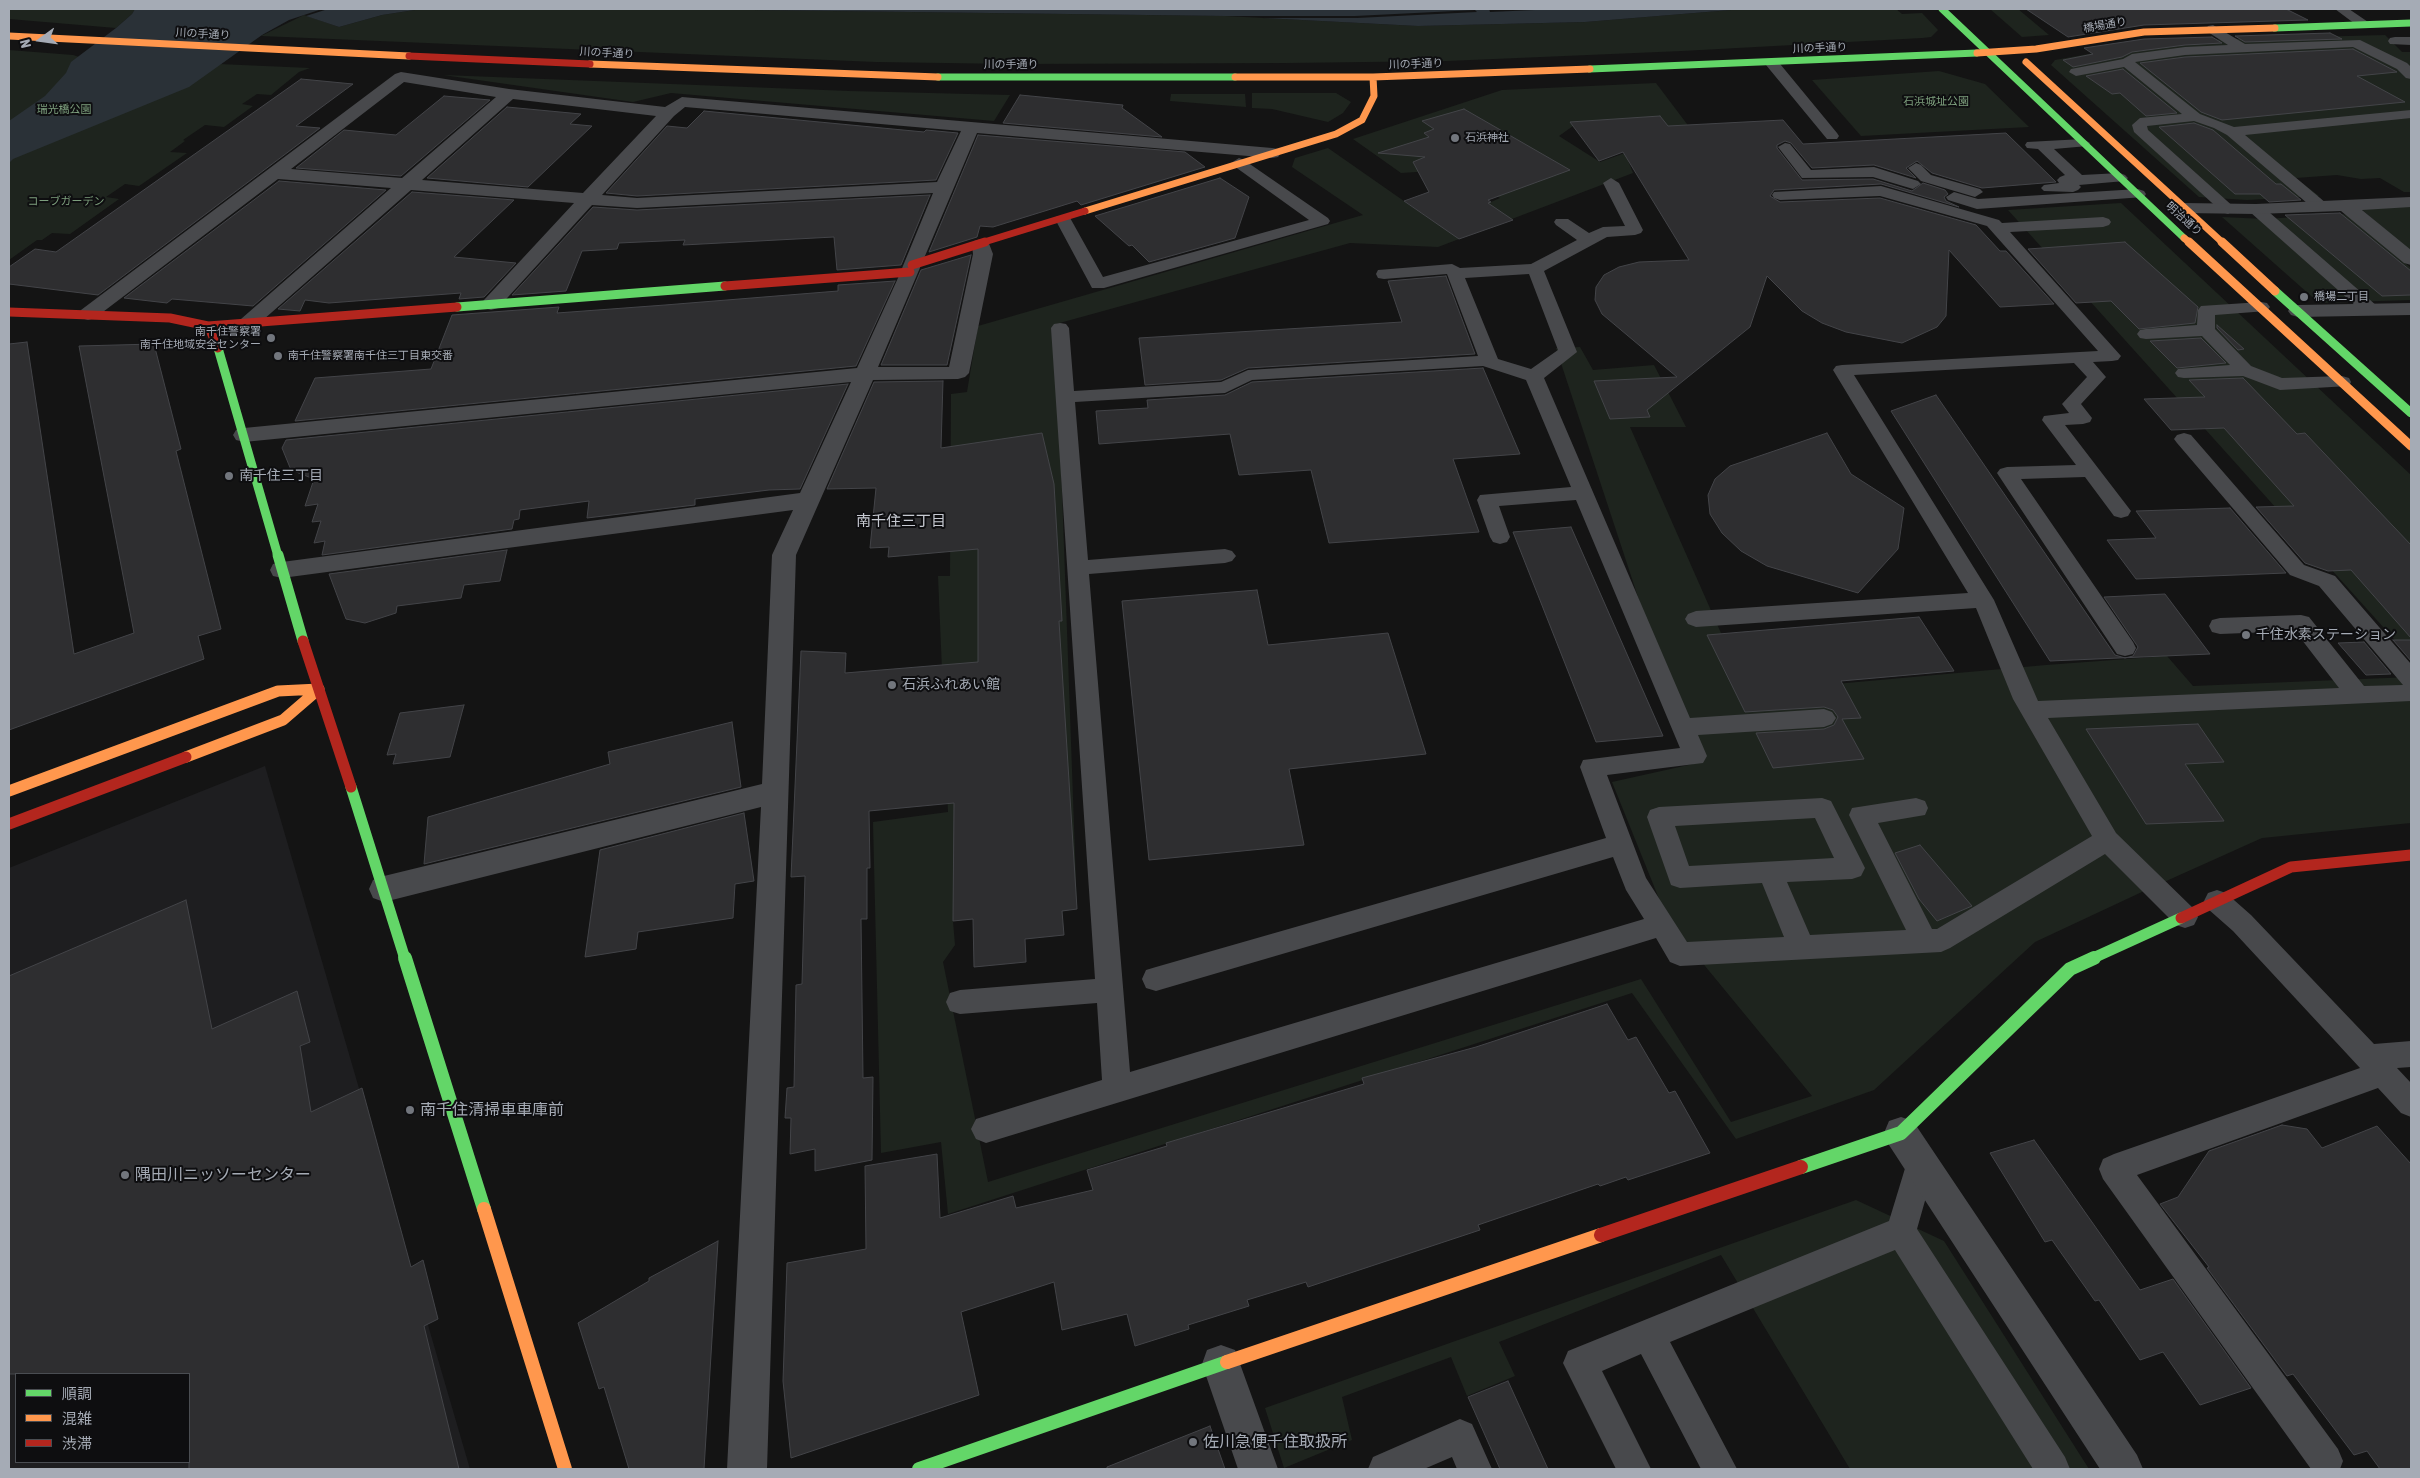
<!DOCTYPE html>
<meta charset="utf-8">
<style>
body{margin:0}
#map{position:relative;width:2420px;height:1478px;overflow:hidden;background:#141414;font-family:"Asap Condensed","Noto Sans JP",sans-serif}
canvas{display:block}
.frame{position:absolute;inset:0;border:10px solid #a5abb5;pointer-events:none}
.legend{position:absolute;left:15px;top:1373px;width:175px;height:90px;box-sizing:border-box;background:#0e0e10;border:1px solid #4a4d52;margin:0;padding:6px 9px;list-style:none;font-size:15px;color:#a5abb5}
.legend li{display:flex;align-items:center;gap:10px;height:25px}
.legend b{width:25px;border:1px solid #4a4d52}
.north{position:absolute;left:15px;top:15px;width:50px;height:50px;-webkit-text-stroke:4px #0e0e10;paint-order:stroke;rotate:256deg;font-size:14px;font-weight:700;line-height:20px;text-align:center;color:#a5abb5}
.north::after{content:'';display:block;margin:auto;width:18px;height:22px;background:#a5abb5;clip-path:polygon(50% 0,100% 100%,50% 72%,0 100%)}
</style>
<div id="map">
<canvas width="2420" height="1478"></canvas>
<div class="frame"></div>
<ul class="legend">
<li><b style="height:6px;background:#63d668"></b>順調</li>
<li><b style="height:6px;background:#ff974d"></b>混雑</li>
<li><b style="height:6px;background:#b3261e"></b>渋滞</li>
</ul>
<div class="north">N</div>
</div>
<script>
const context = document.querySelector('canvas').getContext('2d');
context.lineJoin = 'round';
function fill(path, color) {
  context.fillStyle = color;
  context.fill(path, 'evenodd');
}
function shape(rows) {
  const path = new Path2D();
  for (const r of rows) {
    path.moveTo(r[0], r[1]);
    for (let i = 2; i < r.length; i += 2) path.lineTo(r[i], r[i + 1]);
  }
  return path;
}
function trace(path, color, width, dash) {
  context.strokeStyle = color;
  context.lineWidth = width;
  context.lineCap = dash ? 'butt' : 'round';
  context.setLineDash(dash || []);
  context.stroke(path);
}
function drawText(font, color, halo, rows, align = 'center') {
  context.font = font + ' "Asap Condensed","Noto Sans JP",sans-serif';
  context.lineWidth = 4;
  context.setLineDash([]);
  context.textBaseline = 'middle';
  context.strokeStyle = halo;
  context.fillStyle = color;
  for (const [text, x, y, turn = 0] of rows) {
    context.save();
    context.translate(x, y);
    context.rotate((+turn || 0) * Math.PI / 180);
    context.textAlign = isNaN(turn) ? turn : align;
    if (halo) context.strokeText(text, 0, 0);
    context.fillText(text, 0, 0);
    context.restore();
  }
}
fill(shape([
 [265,766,470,1469,9,1469,9,868],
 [16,1374,189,1374,189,1462,16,1462]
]), '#1e1e20');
fill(shape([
 [9,9,135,9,132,14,116,28,9,19],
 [421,9,676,9,1225,16,1418,26,1585,22,1743,9,1896,9,1902,14,1922,13,1938,30,1931,37,1922,38,1682,51,1447,61,1287,63,1013,64,876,62,261,36,304,15,339,27,382,15],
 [1990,9,2018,9,2049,35,2022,37],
 [2385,35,2402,52,2411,52,2411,192,2404,192,2380,178,2361,179,2337,175,2296,178,2319,196,2247,200,2199,197,2051,65,2055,60,2161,41],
 [9,50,73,55,82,58,310,68,299,72,271,95,257,94,242,104,253,106,224,127,205,125,183,140,185,141,170,152,187,153,139,186,125,184,106,197,119,199,70,234,52,233,42,240,37,240,9,260],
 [1939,71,1985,84,2029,127,1861,136,1812,80],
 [443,75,849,91,1010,95,994,121,671,93,633,102],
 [1656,83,1690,128,1580,135,1573,126,1559,136,1600,162,1625,153,1633,173,1438,247,1350,243,1056,324,1077,909,953,921,955,945,943,962,988,1182,1641,979,1731,1122,1812,1096,1668,921,1612,782,1693,764,1556,348,1580,347,1593,370,1654,365,1686,427,1630,427,1747,692,2046,665,2167,656,2193,686,2411,677,2411,823,2262,838,2144,891,2035,942,1874,1090,1736,1139,1632,993,948,1214,941,1142,881,1153,873,822,948,812,938,576,950,576,951,394,967,392,978,326,1363,215,1292,167,1295,158,1328,148,1434,222,1491,202,1500,198,1463,174,1463,169,1401,173,1353,139,1502,90],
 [1252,93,1336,93,1351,102,1343,113,1328,122,1272,109,1252,108],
 [1171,94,1245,94,1246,107,1170,101],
 [2121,203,2411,475,2411,658,2008,210],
 [2411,206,2411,252,2360,208],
 [2343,214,2349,216,2411,268,2411,300,2319,303,2222,217,2265,219],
 [1856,1200,1944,1241,2089,1469,1850,1469,1721,1255,1499,1342,1515,1376,1467,1396,1451,1357,1342,1397,1352,1440,1284,1468,1265,1408]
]), '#1e241e');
fill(shape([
 [135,9,322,9,289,20,262,35,189,87,13,159,9,163,9,121,45,96,66,73,71,62,116,28,132,14],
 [328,9,421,9,382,15,339,27,306,16],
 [676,9,1500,9,1489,9,1490,12,1557,9,1743,9,1585,22,1418,26,1263,18,1357,18,1477,12,1475,10,1355,16,1225,16]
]), '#2a3137');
const building = shape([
 [2026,9,2286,9,2308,20,2144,25,2068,37,2026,9],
 [2330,33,2342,39,2245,42,2235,36,2330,33],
 [2212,37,2222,43,2185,45,2132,52,2122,57,2073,67,2063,60,2093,54,2084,48,2144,39,2212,37],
 [2353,49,2397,72,2357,76,2405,102,2222,120,2201,112,2140,63,2185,57,2353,49],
 [2123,69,2177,113,2146,116,2120,93,2112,94,2086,76,2123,69],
 [301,79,353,84,296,126,320,128,98,295,9,284,9,267,35,249,56,252,301,79],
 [1020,95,1123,105,1122,108,1162,137,1003,123,1020,95],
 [444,96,490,100,401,176,296,168,344,130,396,135,444,96],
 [507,107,581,114,570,124,592,126,528,187,427,178,507,107],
 [1464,109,1570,170,1488,200,1491,202,1488,203,1513,220,1459,239,1404,201,1429,192,1413,162,1425,157,1378,153,1429,137,1424,133,1434,129,1422,121,1464,109],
 [704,111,924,132,926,130,958,133,936,180,637,196,606,193,667,126,687,128,704,111],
 [1660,116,1668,126,1783,120,1803,144,2006,133,2056,182,1982,188,1932,173,1917,161,1906,168,1916,178,1874,165,1812,168,1791,143,1785,141,1777,145,1777,148,1802,180,1873,179,1912,191,1923,183,1945,190,1948,194,1944,197,1946,201,1959,207,1881,184,1774,190,1770,196,1780,202,1880,198,1976,225,2000,251,2006,251,2054,304,2000,307,1949,250,1946,316,1937,327,1902,343,1846,332,1822,323,1802,311,1767,276,1750,327,1647,410,1650,417,1610,419,1594,381,1677,377,1602,314,1595,300,1596,287,1604,275,1619,267,1639,262,1689,260,1623,152,1599,161,1570,122,1660,116],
 [2194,123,2213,130,2276,184,2281,184,2301,200,2269,202,2260,194,2235,194,2159,127,2194,123],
 [978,135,1185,152,1205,167,1081,205,1077,201,993,227,980,226,977,237,929,252,978,135],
 [1220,178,1249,197,1235,238,1149,262,1132,245,1129,246,1095,216,1220,178],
 [279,181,386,190,253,306,172,299,167,303,124,298,279,181],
 [412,192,514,200,454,257,516,263,484,297,459,299,461,293,329,303,305,300,300,311,278,309,412,192],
 [930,195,901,265,837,270,834,237,683,245,685,240,619,243,617,249,582,251,566,291,512,295,593,207,637,210,930,195],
 [2340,213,2411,271,2411,295,2382,296,2285,215,2340,213],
 [2125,242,2198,307,2195,323,2139,329,2111,301,2076,303,2028,249,2125,242],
 [971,255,947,365,881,365,921,270,971,255],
 [1446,276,1475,354,1248,368,1221,380,1145,385,1139,338,1402,322,1388,281,1446,276],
 [895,281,856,366,295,421,315,378,431,369,452,315,559,307,557,313,665,305,838,291,838,285,895,281],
 [2217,325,2244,349,2238,350,2217,328,2217,325],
 [2201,338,2226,363,2177,368,2150,341,2201,338],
 [27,342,74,654,134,633,79,346,154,344,181,449,176,451,221,629,198,636,204,659,9,730,9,344,27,342],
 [1483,368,1520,454,1453,459,1479,532,1329,543,1311,470,1239,475,1230,434,1099,444,1096,411,1148,408,1147,400,1225,395,1252,382,1483,368],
 [2243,378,2297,434,2305,433,2411,545,2411,638,2351,570,2328,571,2305,563,2256,507,2294,506,2224,428,2171,430,2144,399,2205,397,2189,380,2243,378],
 [943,381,941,448,1042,433,1054,484,1062,621,1059,621,1077,909,1062,911,1064,935,1025,939,1026,962,974,967,973,919,953,921,954,803,869,811,870,868,867,868,867,919,861,919,863,1078,873,1077,872,1160,815,1171,815,1149,790,1154,791,1118,785,1118,787,1088,794,1087,796,985,802,984,805,876,791,877,801,651,846,653,845,673,978,662,978,549,888,557,889,547,870,548,876,488,827,489,874,382,943,381],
 [848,384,800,489,769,490,695,499,695,505,587,518,589,501,520,510,519,519,514,520,512,529,322,555,325,541,314,543,321,521,312,522,318,504,305,506,314,479,291,470,282,448,286,440,848,384],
 [1936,395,2115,655,2125,658,2133,656,2138,647,2104,597,2165,594,2210,654,2050,661,1891,411,1936,395],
 [1827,433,1851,474,1904,508,1898,549,1858,593,1767,566,1741,551,1722,533,1710,514,1708,495,1715,479,1730,466,1827,433],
 [2230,508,2286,573,2136,579,2107,540,2156,538,2136,511,2230,508],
 [1571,527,1663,736,1596,742,1513,532,1571,527],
 [507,550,500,581,464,585,461,598,397,606,396,613,365,623,346,619,329,574,507,550],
 [1257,590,1268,645,1388,633,1426,754,1289,769,1304,845,1149,860,1122,601,1257,590],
 [1919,617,1954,671,1841,681,1861,718,1842,719,1864,759,1773,768,1756,733,1824,729,1834,725,1838,717,1833,710,1824,707,1745,712,1707,635,1919,617],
 [2393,640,2411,640,2411,661,2393,640],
 [2364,642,2391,674,2366,675,2338,643,2364,642],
 [464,705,450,757,393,764,396,754,387,755,400,713,464,705],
 [732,722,741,787,424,864,428,817,610,764,608,752,732,722],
 [2198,724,2224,762,2185,764,2224,821,2146,824,2086,729,2198,724],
 [744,813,754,881,735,884,733,918,638,932,636,949,585,957,600,850,744,813],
 [1920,845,1972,906,1937,921,1919,899,1895,853,1920,845],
 [186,900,212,1029,297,991,310,1042,300,1046,311,1112,362,1088,411,1267,423,1260,438,1319,424,1326,459,1469,189,1469,189,1374,9,1374,9,976,186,900],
 [1607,1004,1628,1040,1636,1037,1669,1093,1675,1091,1710,1153,1628,1180,1626,1177,1600,1186,1598,1184,1478,1225,1480,1230,1308,1287,1306,1282,1247,1300,1249,1306,1188,1325,1189,1329,1135,1346,1127,1314,1062,1330,1054,1282,961,1312,979,1395,791,1458,783,1381,787,1263,866,1249,865,1166,937,1154,940,1218,1013,1196,1016,1208,1093,1190,1087,1170,1167,1146,1166,1143,1364,1084,1362,1078,1476,1047,1607,1004],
 [2282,1125,2307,1129,2322,1148,2377,1126,2411,1164,2411,1469,2380,1469,2367,1451,2354,1455,2293,1374,2287,1376,2207,1268,2209,1267,2160,1204,2178,1197,2209,1151,2282,1125],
 [2034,1140,2140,1290,2173,1279,2251,1388,2200,1405,2163,1352,2140,1360,2099,1300,2095,1301,2052,1240,2045,1242,1990,1153,2034,1140],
 [718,1241,704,1469,629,1469,604,1387,599,1389,578,1323,649,1281,649,1278,718,1241],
 [1508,1381,1548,1469,1500,1469,1468,1397,1508,1381],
 [1210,1426,1225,1469,1107,1469,1107,1467,1210,1426]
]);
fill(building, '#2e2e30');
trace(building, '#434448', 1);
fill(shape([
 [2335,9,2349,9,2371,24,2369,27,2359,27,2335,9],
 [2213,25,2245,44,2360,40,2407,63,2411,67,2411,79,2406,78,2397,69,2353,47,2185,55,2135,62,2200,114,2234,127,2411,110,2411,118,2245,135,2326,203,2328,206,2326,209,2320,211,2314,209,2227,135,2214,128,2194,121,2147,126,2148,130,2236,209,2228,214,2222,212,2134,132,2132,125,2140,118,2182,114,2124,67,2076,76,2069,72,2071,69,2123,59,2132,54,2185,47,2228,45,2208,32,2206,29,2208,26,2213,25],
 [2395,37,2411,37,2411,45,2390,44,2388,41,2390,38,2395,37],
 [1771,58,1776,59,1837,133,1839,136,1837,139,1827,139,1766,65,1764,62,1771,58],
 [2083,139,2090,143,2088,146,2054,149,2082,175,2120,173,2125,175,2128,178,2125,181,2079,185,2081,187,2078,190,2073,192,2044,191,2041,188,2044,185,2059,183,2057,180,2060,177,2065,175,2038,149,2027,148,2025,145,2027,142,2083,139],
 [1785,143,1790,144,1811,170,1874,167,1918,181,1921,184,1913,189,1873,177,1802,178,1778,147,1785,143],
 [1239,158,1244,160,1328,218,1330,221,1328,224,1104,288,1092,288,1055,219,1057,216,1069,216,1103,277,1309,220,1234,166,1231,163,1239,158],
 [1916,163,1921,165,1931,175,1980,189,1983,192,1975,197,1921,181,1908,168,1916,163],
 [1611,178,1619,183,1643,230,1641,233,1635,235,1607,237,1544,271,1577,352,1544,378,1690,718,1824,709,1832,712,1836,718,1832,724,1824,727,1698,735,1707,756,1703,763,1607,775,1646,878,1687,942,1784,937,1762,883,1680,888,1671,885,1647,817,1650,810,1659,807,1822,798,1831,801,1865,868,1861,876,1852,879,1787,882,1810,935,1906,930,1849,815,1852,808,1916,798,1925,801,1928,808,1925,815,1878,823,1932,929,1937,929,2092,836,2013,699,1976,608,1696,627,1688,624,1685,619,1688,614,1696,611,1968,593,1833,370,1836,366,1842,365,2098,351,1987,226,1880,196,1780,200,1774,198,1772,195,1774,192,1881,186,1999,220,2002,223,2103,217,2109,219,2111,222,2109,225,2103,227,2010,232,2121,356,2118,360,2112,361,2093,362,2106,377,2081,404,2092,418,2090,422,2083,424,2065,425,2131,511,2128,516,2121,518,2114,516,2085,477,2021,479,2133,642,2136,648,2133,654,2125,656,2117,654,1997,473,2000,469,2007,467,2076,465,2042,420,2044,416,2069,413,2062,404,2087,377,2074,363,1854,375,1994,600,2038,701,2339,688,2295,631,2220,634,2212,632,2209,626,2212,620,2220,618,2301,615,2309,617,2364,686,2403,685,2319,586,2290,575,2177,443,2174,439,2177,435,2184,433,2191,435,2304,565,2335,576,2411,664,2411,701,2048,718,2116,833,2194,909,2198,917,2194,925,2185,928,2176,925,2105,854,1950,948,1941,952,1680,966,1670,962,1656,938,986,1143,976,1139,971,1129,976,1119,1102,1080,1097,1003,960,1014,950,1011,946,1002,950,993,960,990,1095,979,1051,328,1054,324,1060,323,1066,324,1069,328,1074,391,1221,382,1248,370,1478,356,1447,274,1384,279,1378,278,1376,274,1378,270,1452,264,1460,268,1531,264,1577,240,1556,225,1554,222,1556,219,1568,219,1589,233,1603,227,1625,226,1603,183,1611,178],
 [1529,274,1558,350,1531,369,1498,359,1465,278,1529,274],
 [1483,366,1526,380,1571,487,1480,495,1477,500,1490,537,1493,542,1500,544,1507,542,1510,537,1499,506,1576,500,1680,748,1583,760,1580,767,1606,838,1156,967,1146,970,1142,979,1146,988,1156,991,1613,857,1626,890,1644,919,1130,1072,1089,574,1225,563,1232,561,1236,556,1232,551,1225,549,1088,560,1075,402,1225,393,1252,380,1483,366],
 [1815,818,1834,858,1689,866,1675,826,1815,818],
 [2138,189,2144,191,2146,194,2144,197,1977,209,1948,200,1946,197,1954,192,1978,199,2138,189],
 [2256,204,2262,206,2377,306,2380,310,2377,314,2365,314,2250,212,2248,209,2256,204],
 [2261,302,2267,303,2270,307,2267,311,2215,315,2215,329,2251,366,2282,378,2342,376,2349,378,2351,382,2349,386,2280,390,2243,376,2184,378,2178,377,2175,373,2178,369,2230,365,2202,336,2146,339,2140,338,2137,334,2140,330,2146,329,2197,325,2198,310,2201,306,2261,302],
 [2217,890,2226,893,2251,915,2374,1044,2411,1041,2411,1067,2397,1068,2411,1083,2411,1117,2401,1113,2378,1088,2137,1175,2338,1449,2343,1461,2340,1469,2311,1469,2103,1179,2099,1169,2103,1159,2114,1154,2360,1068,2233,931,2208,909,2204,901,2208,893,2217,890],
 [1921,1147,1932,1152,1936,1162,1917,1229,2065,1457,2070,1469,2033,1469,1895,1250,1670,1342,1737,1469,1701,1469,1641,1354,1602,1371,1651,1469,1616,1469,1563,1363,1568,1351,1889,1221,1910,1152,1921,1147],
 [1460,1419,1472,1424,1492,1469,1457,1469,1452,1457,1424,1469,1368,1469,1373,1457,1460,1419]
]), '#48494c');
fill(shape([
 [401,72,509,89,665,107,682,97,1272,148,1278,149,1281,153,1278,157,1272,158,977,133,878,367,949,367,973,254,972,245,974,241,981,239,988,241,993,254,969,373,965,377,958,379,873,380,796,555,767,1469,727,1469,761,807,384,902,373,898,369,889,373,880,384,876,762,784,772,555,793,510,282,578,273,576,270,570,273,564,282,562,800,493,851,382,244,442,236,440,233,435,236,430,244,428,857,368,898,278,933,193,637,208,592,205,498,308,491,310,484,308,481,304,484,300,574,203,411,190,255,327,248,329,241,327,238,323,241,319,391,188,278,179,95,318,88,320,81,318,78,314,81,310,395,74,401,72],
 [404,82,496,97,402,178,291,169,404,82],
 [513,99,656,116,583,193,422,180,513,99],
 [685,107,961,131,937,182,637,198,602,195,674,116,685,107],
 [2411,197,2411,207,2362,210,2411,250,2411,265,2404,263,2341,211,2256,214,2183,213,2177,212,2174,208,2177,204,2183,203,2256,204,2411,197],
 [2411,303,2411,315,2298,317,2291,315,2288,311,2291,307,2298,305,2411,303],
 [1901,1117,1913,1121,2137,1455,2143,1469,2100,1469,1889,1145,1884,1133,1889,1121,1901,1117],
 [1221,1345,1235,1350,1278,1469,1238,1469,1202,1364,1207,1350,1221,1345]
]), '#48494c');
trace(shape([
 [1942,9,2184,238],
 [2275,28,2411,23],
 [1590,69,1977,53],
 [938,77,1235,77]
]), '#63d668', 7);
trace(shape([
 [2275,291,2411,413],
 [457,307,725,286],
 [218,348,278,556]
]), '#63d668', 9);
trace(shape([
 [278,555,303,641],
 [351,787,405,959],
 [2091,959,2181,918]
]), '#63d668', 11);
trace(shape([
 [405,958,484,1209],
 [1801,1167,1901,1133,2070,969,2094,958],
 [919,1469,1227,1362]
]), '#63d668', 14);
trace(shape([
 [9,36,409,56],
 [1977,53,2036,49,2144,32,2275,28],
 [2026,62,2223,243],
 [590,64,938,77],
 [1235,77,1373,77,1590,69],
 [1085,211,1336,134,1362,120,1374,96,1373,77],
 [2184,238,2190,243]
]), '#ff974d', 7);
trace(shape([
 [2189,242,2411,446],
 [2222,242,2275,291]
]), '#ff974d', 9);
trace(shape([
 [186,757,283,720,319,689],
 [9,791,278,691,319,689]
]), '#ff974d', 11);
trace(shape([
 [484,1209,565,1469],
 [1227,1362,1601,1235]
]), '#ff974d', 14);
trace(shape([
 [409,56,590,64],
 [981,243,1085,211]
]), '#b3261e', 7);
trace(shape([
 [912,265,985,242],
 [725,286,910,272],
 [9,312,170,318,208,326,218,348],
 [208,326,457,307]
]), '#b3261e', 9);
trace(shape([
 [303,641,351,787],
 [9,824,186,757],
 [2181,918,2291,867,2411,855]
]), '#b3261e', 11);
trace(shape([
 [1601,1235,1801,1167]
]), '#b3261e', 14);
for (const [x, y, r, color] of [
 [1455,138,5,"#72767d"],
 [2304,297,5,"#72767d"],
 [271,338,5,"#72767d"],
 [278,356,5,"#72767d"],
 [229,476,5,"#72767d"],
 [2246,635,5,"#72767d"],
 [892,685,5,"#72767d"],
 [410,1110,5,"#72767d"],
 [125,1175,5,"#72767d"],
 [1193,1442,5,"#72767d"]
]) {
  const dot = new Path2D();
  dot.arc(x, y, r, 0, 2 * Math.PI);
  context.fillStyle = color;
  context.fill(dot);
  trace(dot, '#0e0e10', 2);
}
drawText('11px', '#a5abb5', '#0e0e10', [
 ["橋場通り",2105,25,-10],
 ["川の手通り",203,34,3],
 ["川の手通り",1820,48,-2],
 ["川の手通り",607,53,3],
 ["川の手通り",1416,64,-2],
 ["川の手通り",1011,65],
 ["明治通り",2184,219,42]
]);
drawText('11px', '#7d9f7d', '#0e0e10', [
 ["石浜城址公園",1936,102],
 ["瑞光橋公園",64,110],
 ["コーブガーデン",66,202]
]);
drawText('11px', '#a5abb5', '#0e0e10', [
 ["石浜神社",1465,138],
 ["橋場二丁目",2314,297],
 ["南千住警察署",261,332,"right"],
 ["南千住地域安全センター",261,345,"right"],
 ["南千住警察署南千住三丁目東交番",288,356]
], 'left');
drawText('14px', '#a5abb5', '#0e0e10', [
 ["南千住三丁目",239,476],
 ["千住水素ステーション",2256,635],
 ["石浜ふれあい館",902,685]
], 'left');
drawText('15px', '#c6c9d1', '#0e0e10', [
 ["南千住三丁目",901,521]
]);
drawText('16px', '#a5abb5', '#0e0e10', [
 ["南千住清掃車車庫前",420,1110],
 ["隅田川ニッソーセンター",135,1175],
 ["佐川急便千住取扱所",1203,1442]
], 'left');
</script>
